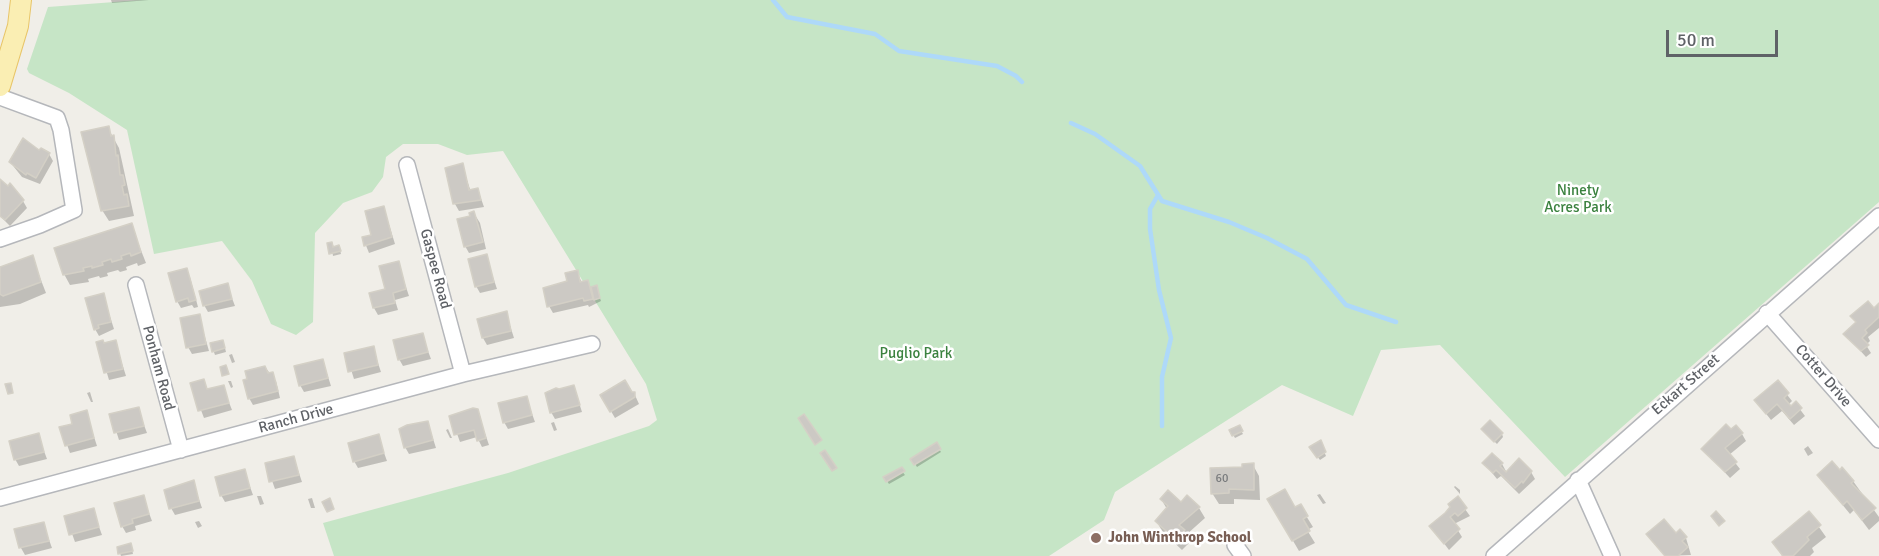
<!DOCTYPE html>
<style>
body{margin:0}
#map{position:relative;width:1879px;height:556px;overflow:hidden;background:#f0eee8;font-family:Signika,sans-serif}
canvas{display:block}
.scale{position:absolute;left:1666px;top:30px;width:112px;height:27px;box-sizing:border-box;border:3px solid #5f6267;border-top:0;padding-left:8px;font-size:18px;line-height:21px;white-space:nowrap;color:#5f6267;-webkit-text-stroke:4px #fff;paint-order:stroke}
</style>
<div id="map">
<canvas width="1879" height="556"></canvas>
<div class="scale">50 m</div>
</div>
<script>
const context = document.querySelector('canvas').getContext('2d');
context.lineJoin = 'round';
function fill(path, color) {
  context.fillStyle = color;
  context.fill(path, 'evenodd');
}
function shape(rows) {
  const path = new Path2D();
  for (const r of rows) {
    path.moveTo(r[0], r[1]);
    for (let i = 2; i < r.length; i += 2) path.lineTo(r[i], r[i + 1]);
  }
  return path;
}
function trace(path, color, width, dash) {
  context.strokeStyle = color;
  context.lineWidth = width;
  context.lineCap = dash ? 'butt' : 'round';
  context.setLineDash(dash || []);
  context.stroke(path);
}
function drawText(font, color, halo, rows, align = 'center') {
  context.font = font + ' Signika,sans-serif';
  context.lineWidth = 5;
  context.setLineDash([]);
  context.textBaseline = 'middle';
  context.strokeStyle = halo;
  context.fillStyle = color;
  for (const [text, x, y, turn = 0] of rows) {
    context.save();
    context.translate(x, y);
    context.rotate((+turn || 0) * Math.PI / 180);
    context.textAlign = isNaN(turn) ? turn : align;
    if (halo) context.strokeText(text, 0, 0);
    context.fillText(text, 0, 0);
    context.restore();
  }
}
fill(shape([
 [141,0,1879,0,1879,202,1565,477,1440,345,1381,350,1353,416,1282,385,1115,492,1104,520,1049,556,334,556,323,523,508,473,649,426,657,420,646,384,503,151,467,155,438,144,403,144,386,157,383,177,372,192,343,203,315,233,313,322,296,335,271,324,252,281,222,241,154,254,127,130,69,93,29,73,27,69,48,7]
]), '#c6e5c6');
fill(shape([
 [111,0,149,0,112,3],
 [108,128,119,148,134,216,109,221,102,210],
 [40,152,49,154,53,161,40,184,22,177,10,162],
 [462,165,471,192,478,190,484,207,459,211,455,204],
 [0,181,23,201,27,208,10,226,0,216],
 [384,208,395,244,369,253,363,238,373,236],
 [471,215,475,215,480,223,486,249,469,253,465,246],
 [131,225,146,263,138,266,137,263,126,267,127,270,120,272,118,270,107,273,108,276,100,278,99,276,88,279,89,282,70,285,64,274],
 [331,244,340,250,341,254,333,256],
 [486,256,497,289,480,293,476,286],
 [32,257,46,293,20,304,0,307,0,267],
 [398,263,409,296,395,300,398,310,378,315,374,308,387,290],
 [186,270,190,277,198,307,194,308,192,305,181,308,177,301],
 [577,272,582,283,587,282,591,288,596,287,601,301,589,307,588,305,553,313,549,306],
 [227,285,235,306,208,312,204,305],
 [103,295,114,329,99,336,95,329],
 [1879,305,1879,328,1868,337,1870,341,1866,345,1871,353,1866,357,1845,334,1857,324,1852,316],
 [506,313,514,338,487,345,483,338],
 [199,316,209,351,192,354,188,347],
 [422,335,431,359,403,366,399,359],
 [115,341,126,376,109,380,98,343],
 [211,344,224,344,226,352,215,355],
 [373,348,381,372,354,379,346,354],
 [232,354,235,362,232,363,229,355],
 [323,361,331,386,304,392,300,385],
 [265,367,276,381,280,398,253,405,249,398],
 [203,381,208,391,223,387,232,410,204,418,191,384],
 [228,381,231,381,233,387,231,388],
 [1777,382,1792,401,1788,405,1791,408,1796,404,1805,416,1794,425,1782,411,1771,420,1756,401],
 [574,387,582,412,555,419,551,412,558,391],
 [90,392,93,402,91,402,87,393],
 [634,393,639,404,615,418,602,396],
 [526,397,535,422,508,429,504,422],
 [138,409,147,433,119,440,111,415],
 [477,410,489,445,482,447,477,437,460,442,451,417],
 [86,412,97,446,70,453,61,428,74,425],
 [554,422,557,430,554,431,551,423],
 [428,423,436,448,409,454,405,447],
 [1239,427,1243,434,1235,438,1231,431],
 [448,429,452,438,450,438,446,430],
 [1730,431,1742,434,1746,441,1729,455,1740,469,1730,478,1703,449],
 [1485,432,1502,434,1503,437,1497,444],
 [38,435,47,459,19,466,15,459],
 [378,436,387,461,358,468,354,461],
 [1320,442,1326,456,1320,460,1311,448],
 [936,444,941,452,917,467,912,459],
 [1808,446,1813,453,1808,456,1804,449],
 [294,458,302,482,275,489,266,464],
 [1484,463,1502,464,1507,473,1531,472,1535,479,1519,494,1501,476,1497,479],
 [1253,465,1259,476,1260,500,1234,499,1234,504,1219,504,1212,493,1244,468],
 [900,469,905,475,889,484,885,478],
 [244,470,253,495,225,502,221,495],
 [1840,472,1853,481,1879,517,1879,521,1869,530,1854,510,1850,514,1818,475],
 [193,482,202,508,175,515,171,508],
 [1455,486,1460,490,1460,494,1454,487],
 [1320,494,1326,503,1323,504,1317,495],
 [257,496,261,496,264,504,260,505],
 [143,497,152,521,135,526,136,530,126,533,122,526],
 [312,498,315,508,311,508,308,499],
 [1457,498,1470,516,1454,524,1462,537,1449,550,1431,526,1452,508],
 [1161,499,1199,508,1205,518,1186,535,1190,542,1182,550,1163,532,1156,521,1167,509],
 [1269,500,1295,510,1300,506,1313,527,1307,530,1315,543,1299,551],
 [93,510,102,535,75,542,66,517],
 [1809,513,1826,537,1812,548,1814,552,1810,556,1782,556,1774,542],
 [199,521,202,526,198,528,195,522],
 [43,523,52,548,25,555,21,548],
 [1648,535,1686,538,1691,555,1665,556],
 [131,545,133,554,121,556,120,553]
]), '#0003');
trace(shape([
 [773,0,787,17,875,34,899,51,997,66,1016,76,1022,82],
 [1071,123,1095,134,1140,166,1162,201,1229,222,1267,238,1307,259,1346,305,1396,322],
 [1158,195,1150,209,1150,229,1159,290,1171,338,1162,377,1162,426]
]), '#aed9f9', 4.5);
const building = shape([
 [109,126,111,136,114,135,116,156,118,155,120,175,123,175,125,185,122,186,124,195,127,194,129,206,101,211,81,132,109,126],
 [23,138,39,150,41,148,50,153,36,178,27,173,26,175,9,162,23,138],
 [463,163,469,190,478,188,481,200,453,204,445,168,463,163],
 [0,179,8,186,10,183,24,200,5,220,0,216,0,179],
 [384,206,392,237,364,246,362,237,371,235,365,211,384,206],
 [474,211,483,242,464,247,457,219,470,216,469,213,474,211],
 [132,223,141,252,131,256,130,253,121,256,122,259,112,262,111,259,102,262,103,265,92,268,92,266,83,268,84,271,63,275,54,248,132,223],
 [332,242,333,247,339,245,341,251,329,254,327,243,332,242],
 [487,254,494,282,475,287,468,259,487,254],
 [33,255,41,282,3,296,0,294,0,267,33,255],
 [399,261,406,289,393,293,395,303,373,308,369,293,385,289,379,266,399,261],
 [187,268,196,300,189,302,188,298,176,302,168,273,187,268],
 [578,270,580,282,588,280,593,299,584,301,583,298,547,307,543,288,567,281,565,273,578,270],
 [228,283,232,299,203,306,199,291,228,283],
 [597,285,600,298,594,300,591,287,597,285],
 [104,293,111,322,98,325,99,328,94,330,85,298,104,293],
 [1868,301,1874,308,1879,303,1879,317,1865,330,1867,333,1862,338,1869,345,1861,351,1843,334,1856,322,1850,316,1868,301],
 [507,311,511,331,482,338,477,319,507,311],
 [200,314,206,344,186,348,180,318,200,314],
 [423,333,428,352,398,360,393,340,423,333],
 [103,340,104,343,116,340,123,369,104,373,96,342,103,340],
 [223,340,225,348,212,352,210,343,223,340],
 [374,346,378,365,348,372,344,353,374,346],
 [323,359,328,378,299,386,294,366,323,359],
 [226,365,229,374,222,376,220,367,226,365],
 [265,366,268,373,273,372,278,391,248,399,243,380,247,379,245,371,265,366],
 [204,379,207,389,224,385,229,403,198,411,190,383,204,379],
 [625,380,632,392,635,392,635,397,610,412,600,395,625,380],
 [1778,380,1789,393,1784,398,1791,406,1796,401,1802,408,1790,419,1777,404,1766,414,1754,400,1778,380],
 [11,383,13,393,8,394,5,384,11,383],
 [574,385,580,405,550,413,545,393,556,388,559,389,574,385],
 [527,396,532,415,503,423,498,403,527,396],
 [139,407,144,426,114,433,109,414,139,407],
 [473,408,478,409,486,438,477,441,474,430,454,435,449,416,473,408],
 [87,410,94,438,65,446,59,427,72,424,70,415,87,410],
 [804,414,822,440,815,445,798,418,804,414],
 [1490,420,1503,433,1494,442,1481,429,1490,420],
 [428,421,433,440,404,448,399,429,407,425,428,421],
 [1726,424,1731,429,1736,425,1743,433,1725,448,1737,462,1725,472,1701,449,1726,424],
 [1240,425,1243,431,1232,436,1229,430,1240,425],
 [39,433,44,452,14,460,9,441,39,433],
 [379,434,384,453,353,462,348,443,379,434],
 [1321,440,1326,452,1317,458,1309,447,1321,440],
 [937,442,941,449,914,465,910,459,937,442],
 [825,450,837,468,832,471,820,453,825,450],
 [1492,453,1503,463,1500,466,1506,472,1519,458,1532,471,1523,483,1522,481,1515,488,1496,470,1493,473,1482,463,1492,453],
 [294,456,299,475,269,482,265,463,294,456],
 [1832,461,1840,470,1842,467,1854,481,1851,483,1876,508,1862,520,1847,501,1843,505,1817,475,1832,461],
 [1254,463,1254,490,1229,489,1229,493,1211,494,1210,468,1242,467,1242,464,1254,463],
 [902,467,905,471,886,482,883,477,902,467],
 [245,469,250,488,220,496,215,477,245,469],
 [194,480,199,501,169,509,164,490,194,480],
 [1285,489,1295,507,1301,504,1308,516,1303,519,1310,531,1292,541,1267,499,1285,489],
 [1168,490,1181,502,1187,495,1200,507,1179,525,1185,530,1176,540,1155,521,1168,506,1160,499,1168,490],
 [144,495,149,514,132,519,133,523,121,527,114,503,144,495],
 [1458,496,1467,508,1458,516,1455,513,1450,517,1460,529,1444,544,1429,526,1445,513,1450,507,1448,504,1458,496],
 [330,498,334,509,327,512,322,502,330,498],
 [94,508,99,527,69,535,64,516,94,508],
 [1716,511,1725,521,1719,526,1711,516,1716,511],
 [1809,511,1821,525,1807,537,1809,540,1793,556,1783,556,1772,542,1809,511],
 [1664,519,1676,533,1680,529,1687,537,1682,541,1688,547,1678,556,1665,556,1646,534,1664,519],
 [44,522,49,541,19,548,14,529,44,522],
 [131,543,133,551,118,554,117,547,131,543]
]);
fill(building, '#ccc9c4');
trace(building, '#d4d0c6', 1.5);
const minor = shape([
 [0,97,57,118,61,130,74,210,40,225,0,239],
 [407,165,463,374],
 [136,285,181,450],
 [1767,313,1879,440],
 [1578,480,1612,556],
 [0,498,463,374,592,344],
 [1235,545,1243,556],
 [1494,556,1879,216]
]);
const major = shape([
 [0,86,18,26,21,0]
]);
trace(minor, '#b5b7bb', 18);
trace(major, '#e8c568', 22);
trace(minor, '#fff', 15);
trace(major, '#faeeb3', 20);
for (const [x, y, r, color] of [
 [1096,538,6,"#8d6e63"]
]) {
  const dot = new Path2D();
  dot.arc(x, y, r, 0, 2 * Math.PI);
  context.fillStyle = color;
  context.fill(dot);
  trace(dot, '#fff', 2);
}
drawText('12px', '#7a7c7e', null, [
 ["60",1222,479]
]);
drawText('15px', '#3b823f', '#fff', [
 ["Ninety",1578,191],
 ["Acres Park",1578,208],
 ["Puglio Park",916,354]
]);
drawText('15px', '#5f6267', '#fff', [
 ["Gaspee Road",435,269,75],
 ["Ponham Road",158,368,75],
 ["Cotter Drive",1823,376,49],
 ["Eckart Street",1686,385,-41],
 ["Ranch Drive",296,419,-15]
]);
drawText('bold 15px', '#785e54', '#fff', [
 ["John Winthrop School",1108,538]
], 'left');
</script>
